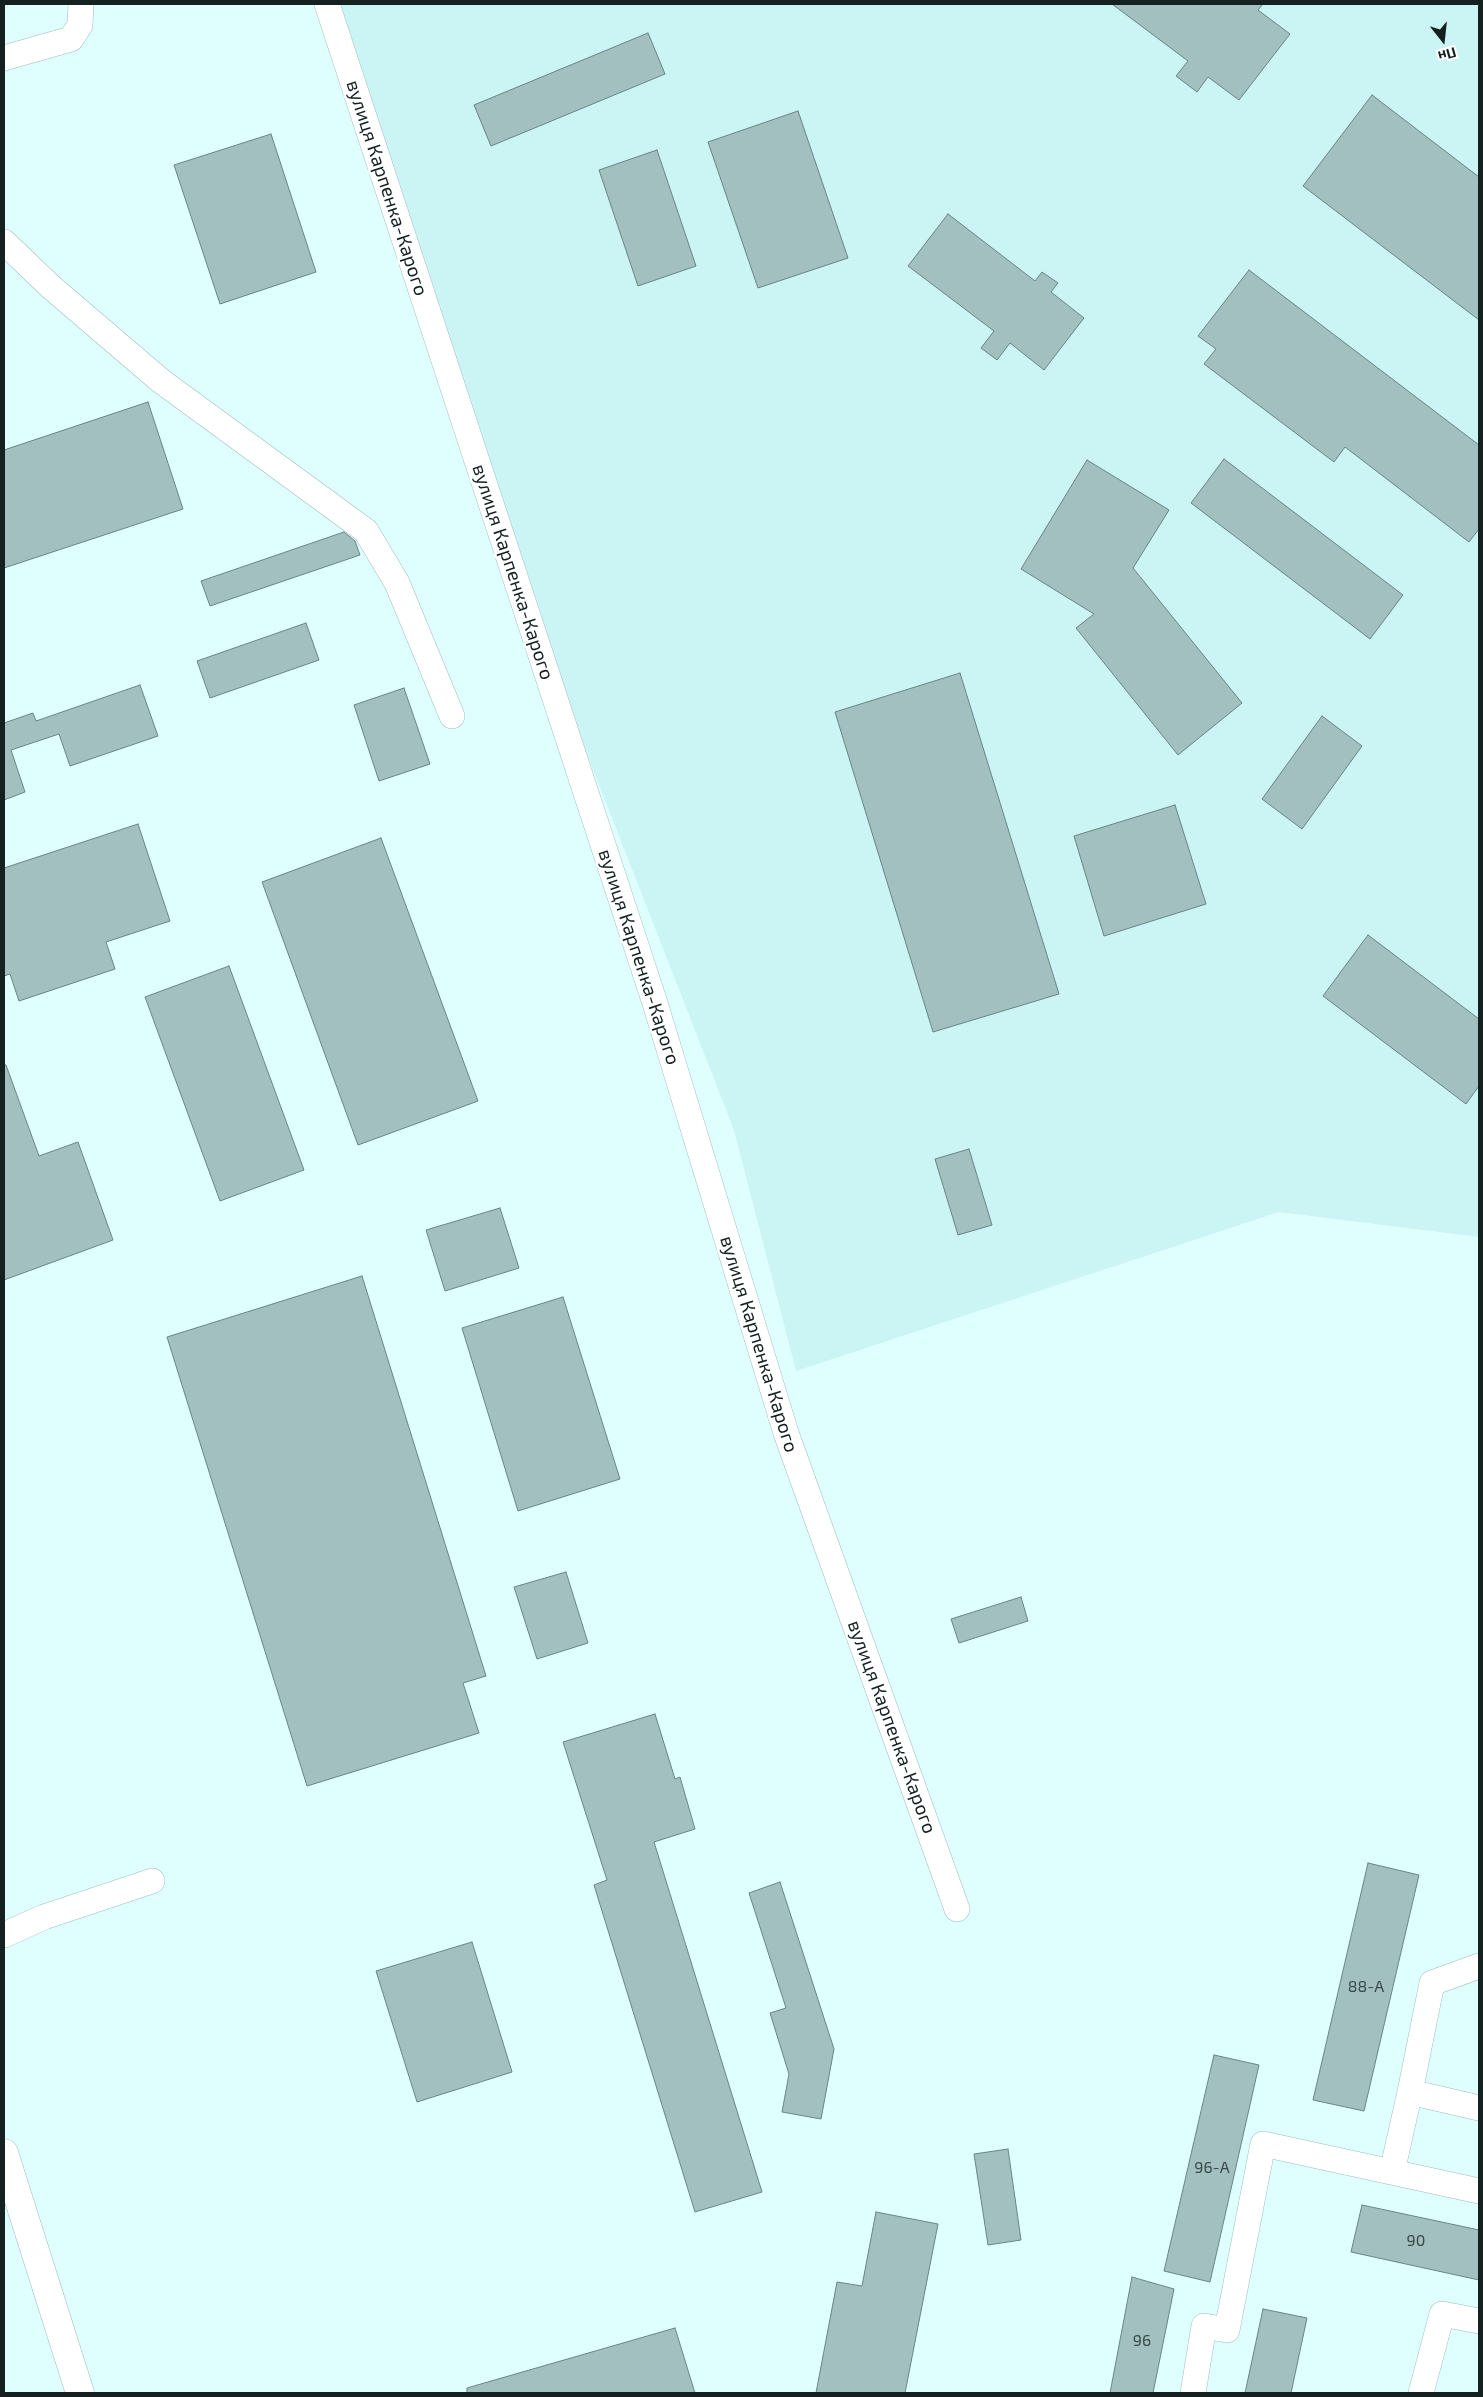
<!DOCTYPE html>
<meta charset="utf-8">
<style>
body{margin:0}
#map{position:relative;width:1483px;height:2397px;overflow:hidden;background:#dffefe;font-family:"Exo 2",sans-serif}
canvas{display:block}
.frame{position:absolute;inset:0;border:5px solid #152121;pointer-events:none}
.north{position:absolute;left:1418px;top:15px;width:50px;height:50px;-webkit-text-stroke:4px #fff;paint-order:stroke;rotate:164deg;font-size:14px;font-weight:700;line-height:20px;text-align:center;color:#152121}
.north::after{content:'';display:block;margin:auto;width:18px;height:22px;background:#152121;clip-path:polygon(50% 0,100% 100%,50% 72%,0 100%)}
</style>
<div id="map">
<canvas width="1483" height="2397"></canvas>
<div class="frame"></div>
<div class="north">Пн</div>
</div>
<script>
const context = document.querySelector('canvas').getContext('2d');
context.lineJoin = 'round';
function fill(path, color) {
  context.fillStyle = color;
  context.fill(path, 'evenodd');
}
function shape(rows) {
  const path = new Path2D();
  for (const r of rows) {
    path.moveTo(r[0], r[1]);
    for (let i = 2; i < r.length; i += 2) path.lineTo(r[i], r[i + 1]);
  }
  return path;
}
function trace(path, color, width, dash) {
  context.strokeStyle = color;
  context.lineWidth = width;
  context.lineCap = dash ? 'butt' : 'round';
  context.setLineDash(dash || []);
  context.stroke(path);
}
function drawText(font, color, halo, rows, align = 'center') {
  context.font = font + ' "Exo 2",sans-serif';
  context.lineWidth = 5;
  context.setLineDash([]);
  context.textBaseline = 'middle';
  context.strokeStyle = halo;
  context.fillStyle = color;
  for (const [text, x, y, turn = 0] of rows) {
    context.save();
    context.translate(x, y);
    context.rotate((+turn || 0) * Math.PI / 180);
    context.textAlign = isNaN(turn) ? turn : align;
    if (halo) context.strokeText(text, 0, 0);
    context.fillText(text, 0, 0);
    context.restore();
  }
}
fill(shape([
 [323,4,1479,4,1479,1237,1279,1212,796,1371,734,1130,467,447]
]), '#cbf4f4');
const building = shape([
 [1112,4,1263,4,1258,10,1290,34,1239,100,1208,77,1197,92,1176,76,1188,61,1112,4],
 [648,33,665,74,491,146,474,105,648,33],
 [1372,95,1479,177,1479,320,1303,186,1372,95],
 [798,111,848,258,758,288,708,142,798,111],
 [271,134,316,272,220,304,174,165,271,134],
 [657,150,696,266,638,286,599,170,657,150],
 [948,214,1035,281,1042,272,1058,283,1051,292,1084,318,1044,370,1010,343,997,360,981,348,994,331,908,266,948,214],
 [1249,270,1479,445,1479,529,1469,542,1345,447,1334,462,1204,364,1216,349,1198,336,1249,270],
 [148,402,183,509,4,568,4,450,148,402],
 [1224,459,1403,595,1370,639,1191,503,1224,459],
 [1087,460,1169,510,1133,568,1242,703,1178,755,1076,628,1094,614,1021,569,1087,460],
 [344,532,355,541,360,555,210,606,201,581,344,532],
 [306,623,319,660,210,698,197,661,306,623],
 [960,673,1059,994,933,1032,835,712,960,673],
 [140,685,158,736,70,766,59,734,11,750,25,792,4,800,4,723,33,713,36,721,140,685],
 [404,688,430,764,379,781,354,705,404,688],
 [1322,716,1362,746,1302,829,1262,799,1322,716],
 [1175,805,1206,904,1104,936,1074,836,1175,805],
 [138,824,170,921,106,942,115,969,19,1001,10,974,4,976,4,868,138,824],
 [381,838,478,1101,358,1145,262,882,381,838],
 [1368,935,1479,1019,1479,1086,1466,1104,1323,996,1368,935],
 [229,966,304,1170,220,1201,145,997,229,966],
 [4,1065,6,1065,39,1156,78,1142,113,1240,4,1280,4,1065],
 [969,1149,992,1225,958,1235,935,1159,969,1149],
 [500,1208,519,1268,445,1291,426,1230,500,1208],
 [362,1276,486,1676,463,1683,479,1733,307,1786,167,1337,362,1276],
 [563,1297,620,1479,518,1511,462,1328,563,1297],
 [566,1572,588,1643,537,1659,514,1587,566,1572],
 [1021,1597,1028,1621,959,1643,951,1619,1021,1597],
 [655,1714,675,1779,680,1777,695,1829,654,1842,762,2192,695,2212,594,1885,607,1880,563,1742,655,1714],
 [1368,1863,1419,1875,1364,2111,1313,2100,1368,1863],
 [780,1882,834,2049,821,2119,782,2112,789,2074,770,2013,786,2008,749,1893,780,1882],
 [472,1942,512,2072,417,2102,376,1971,472,1942],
 [1214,2055,1259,2065,1210,2282,1164,2271,1214,2055],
 [1008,2149,1021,2240,988,2245,974,2154,1008,2149],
 [1362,2205,1479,2230,1479,2280,1351,2252,1362,2205],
 [876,2212,938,2224,905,2393,816,2393,837,2282,862,2286,876,2212],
 [1132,2277,1174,2289,1153,2393,1110,2393,1132,2277],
 [1263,2309,1307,2318,1291,2393,1245,2393,1263,2309],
 [675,2328,695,2393,467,2393,467,2388,675,2328]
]);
fill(building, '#a3c0c0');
trace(building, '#698585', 1);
const minor = shape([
 [327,4,654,1000,786,1433,957,1909],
 [4,58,71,39,80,25,81,4],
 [4,242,51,287,161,381,366,531,397,583,452,716],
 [4,1935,44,1917,152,1881],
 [1410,2092,1432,1983,1479,1966],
 [1392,2172,1410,2092,1479,2108],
 [1193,2393,1204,2326,1227,2330,1263,2144,1479,2191],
 [1421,2393,1442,2314,1479,2321]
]);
const highway = shape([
 [4,2153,80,2393]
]);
trace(minor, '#9ebcbc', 26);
trace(highway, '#9ebcbc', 29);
trace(minor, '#fff', 25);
trace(highway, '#fff', 28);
drawText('16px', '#384949', null, [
 ["88-А",1366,1987],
 ["96-А",1212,2168],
 ["90",1416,2241],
 ["96",1142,2341]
]);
drawText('19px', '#152121', '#fff', [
 ["вулиця Карпенка-Карого",387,188,72],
 ["вулиця Карпенка-Карого",513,572,72],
 ["вулиця Карпенка-Карого",639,957,72],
 ["вулиця Карпенка-Карого",759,1344,73],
 ["вулиця Карпенка-Карого",892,1727,70]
]);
</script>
